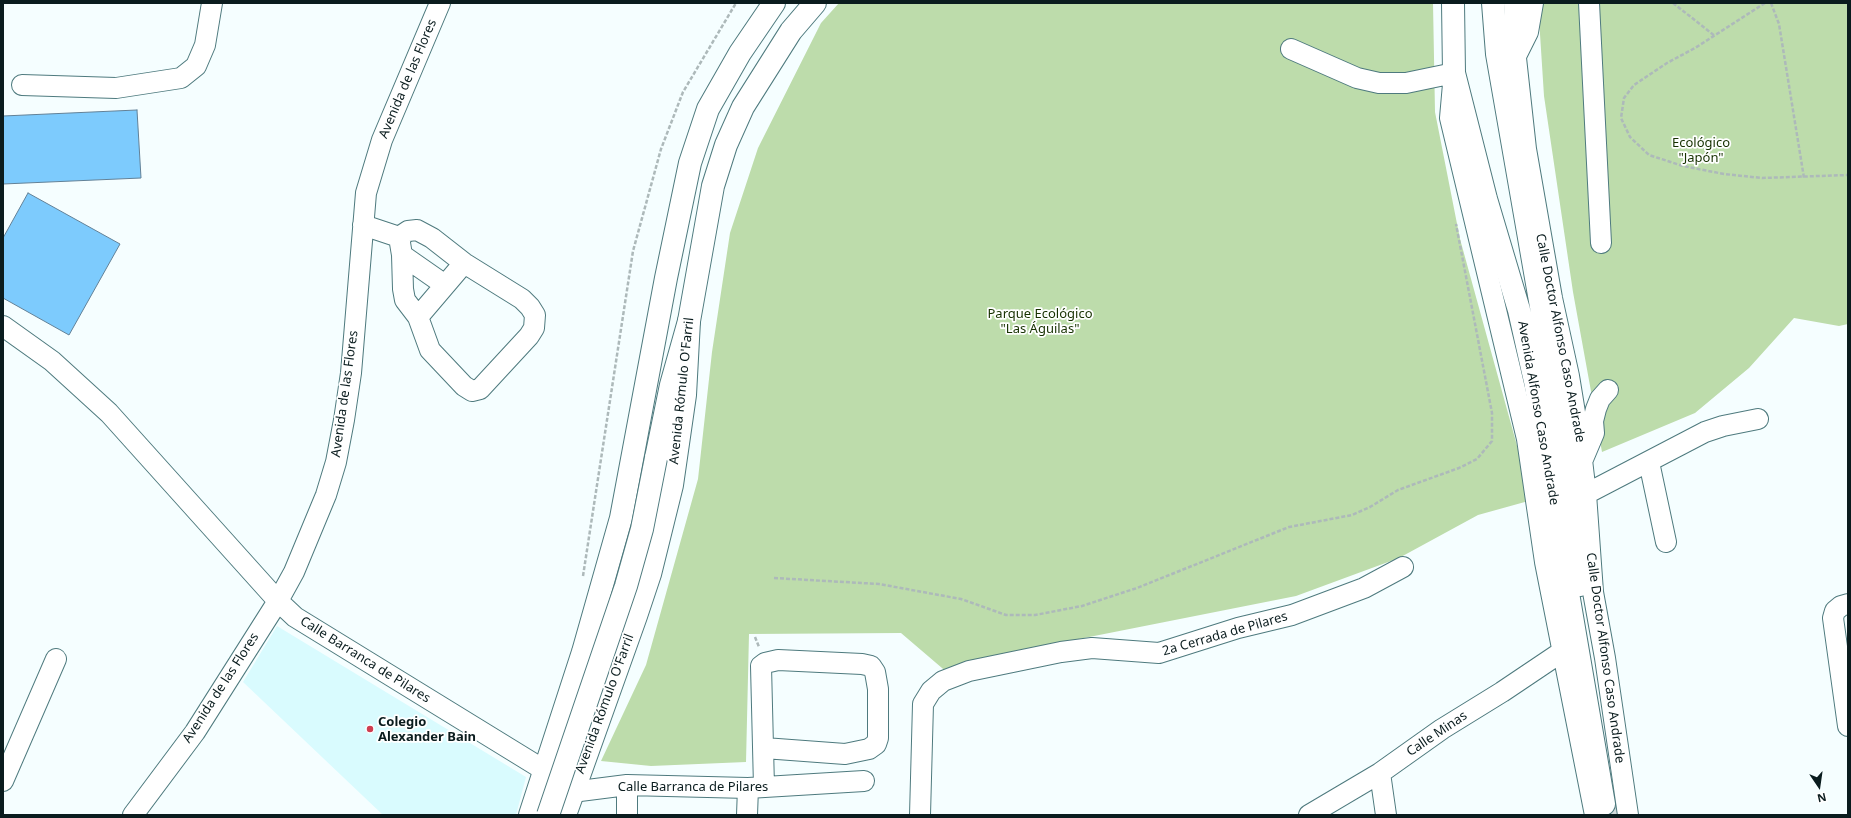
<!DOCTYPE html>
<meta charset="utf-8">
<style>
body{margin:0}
#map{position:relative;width:1851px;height:818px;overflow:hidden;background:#f5feff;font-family:"Noto Sans",sans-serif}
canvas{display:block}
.frame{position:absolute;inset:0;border:4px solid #0a1c1e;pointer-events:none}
.north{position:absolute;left:1799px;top:766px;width:40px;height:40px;-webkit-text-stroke:3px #fff;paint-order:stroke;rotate:167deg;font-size:11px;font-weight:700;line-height:16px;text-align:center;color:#0a1c1e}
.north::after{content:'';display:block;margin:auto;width:14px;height:18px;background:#0a1c1e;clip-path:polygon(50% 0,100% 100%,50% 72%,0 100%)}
</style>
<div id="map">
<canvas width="1851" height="818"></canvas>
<div class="frame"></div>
<div class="north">N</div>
</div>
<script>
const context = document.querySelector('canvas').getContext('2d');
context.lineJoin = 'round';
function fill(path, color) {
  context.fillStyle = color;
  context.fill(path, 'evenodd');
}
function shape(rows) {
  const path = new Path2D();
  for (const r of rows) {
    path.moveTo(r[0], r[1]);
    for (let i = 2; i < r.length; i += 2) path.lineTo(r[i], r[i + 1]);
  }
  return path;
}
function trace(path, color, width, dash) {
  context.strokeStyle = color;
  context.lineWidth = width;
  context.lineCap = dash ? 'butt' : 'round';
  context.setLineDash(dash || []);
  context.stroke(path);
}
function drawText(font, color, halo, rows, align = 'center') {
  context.font = font + ' "Noto Sans",sans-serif';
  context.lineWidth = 3.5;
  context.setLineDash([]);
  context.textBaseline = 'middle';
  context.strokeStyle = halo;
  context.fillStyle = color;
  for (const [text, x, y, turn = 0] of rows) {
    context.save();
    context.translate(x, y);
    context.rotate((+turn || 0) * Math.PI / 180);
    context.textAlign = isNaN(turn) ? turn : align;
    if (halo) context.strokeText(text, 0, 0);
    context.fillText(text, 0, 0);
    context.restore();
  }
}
fill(shape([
 [277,626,526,777,516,815,383,815,243,682]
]), '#d9fbfe');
fill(shape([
 [839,3,1433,3,1435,112,1460,239,1532,500,1478,515,1399,558,1296,596,978,659,949,674,901,633,749,634,746,762,651,766,601,761,646,665,698,479,712,352,730,233,758,148,821,23],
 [1538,3,1848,3,1848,324,1839,326,1794,318,1749,368,1695,413,1602,452,1573,292,1544,96]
]), '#bddcab');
const building = shape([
 [137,110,141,178,3,184,3,116,137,110],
 [28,193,120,244,69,335,3,298,3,238,28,193]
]);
fill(building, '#7dcbfd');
trace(building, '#628197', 1);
trace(shape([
 [1615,801,1617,815]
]), '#d2dcdd', 22, [22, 11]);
const minor = shape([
 [1514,3,1516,58,1526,149,1552,298,1569,376,1580,443,1586,494,1593,592,1605,658,1628,815],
 [1589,3,1601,243],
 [1291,49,1357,78,1379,83,1406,83,1454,73,1450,118,1527,439,1545,562,1595,815],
 [1516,56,1528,32,1533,3],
 [22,85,116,88,181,78,196,66,205,45,212,3],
 [363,225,399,237],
 [417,230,432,238,464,263,522,299,530,307,535,315,534,328,529,336,480,389,472,391,464,386,430,350,418,317,405,300,403,289,402,255,399,237,408,231,417,230],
 [402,255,445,285],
 [418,317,464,263],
 [3,326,52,361,109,413,278,601,295,617,544,770,555,790,572,792,627,785,748,788,864,781],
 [1583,459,1594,433,1593,421,1596,409,1600,399,1608,390],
 [1649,462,1666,542],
 [1586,494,1705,432,1723,426,1758,419],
 [1848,604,1841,606,1835,611,1833,618,1848,726],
 [764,748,845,754,869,749,876,744,878,738,878,689,875,672,871,666,862,664,778,660,765,663,761,666,764,787],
 [1380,773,1386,815],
 [3,781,56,659],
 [627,785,627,815],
 [133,815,195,732,278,601,294,572,326,495,336,462,344,420,351,373,366,193,382,140,440,3],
 [747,815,748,788],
 [920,815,923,704,931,691,943,681,969,671,1061,652,1092,648,1159,653,1238,628,1292,615,1364,588,1403,567],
 [1309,815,1380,773,1442,729,1502,692,1563,651]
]);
const major = shape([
 [1453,3,1454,73,1486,199,1519,310,1535,381,1547,451,1568,593,1604,804],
 [1493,3,1497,54,1566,450,1572,496,1580,585],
 [530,815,583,652,621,518,666,278,690,163,708,109,740,53,774,3],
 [565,815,636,616,650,574,672,485,685,395,689,321,713,186,726,145,743,107,791,31,815,3]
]);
const highway = shape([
 [656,458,671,385,689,321]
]);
trace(minor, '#4e7a7e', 22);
trace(major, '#4e7a7e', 24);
trace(highway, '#4e7a7e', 24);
trace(shape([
 [1673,3,1715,36],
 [1765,3,1695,48,1667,63,1634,85,1624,98,1621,118,1630,137,1649,155,1683,166,1724,174,1762,178,1848,175],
 [1771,3,1779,24,1804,178],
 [583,576,633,251,661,149,683,92,736,3],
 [774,578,879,584,961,599,1006,615,1035,615,1082,606,1137,588,1289,527,1352,515,1370,507,1398,490,1459,468,1477,459,1492,441,1492,413,1456,224],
 [755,637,759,647]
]), '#adb9ba', 2.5, [4, 2]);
trace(minor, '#fff', 20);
trace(major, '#fff', 22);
trace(highway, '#fff', 22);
const highwayBridge = shape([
 [548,815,626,586,642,529,656,458]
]);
trace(highwayBridge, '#4e7a7e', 24, []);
trace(highwayBridge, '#fff', 22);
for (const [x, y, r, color] of [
 [370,729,4,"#ce3d50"]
]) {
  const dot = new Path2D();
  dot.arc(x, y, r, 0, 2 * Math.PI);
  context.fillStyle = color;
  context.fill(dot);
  trace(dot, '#fff', 1.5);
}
drawText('13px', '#0a1c1e', '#fff', [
 ["Avenida de las Flores",408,79,-67],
 ["Calle Doctor Alfonso Caso Andrade",1560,338,79],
 ["Avenida Rómulo O'Farril",682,391,-84],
 ["Avenida de las Flores",345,394,-82],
 ["Avenida Alfonso Caso Andrade",1538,413,80],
 ["2a Cerrada de Pilares",1225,634,-16],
 ["Calle Doctor Alfonso Caso Andrade",1605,658,82],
 ["Calle Barranca de Pilares",365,660,32],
 ["Avenida de las Flores",221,688,-57],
 ["Avenida Rómulo O'Farril",605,704,-70],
 ["Calle Minas",1437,734,-34],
 ["Calle Barranca de Pilares",693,787]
]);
drawText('13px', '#163100', '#fff', [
 ["Ecológico",1701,143],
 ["\"Japón\"",1701,158],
 ["Parque Ecológico",1040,314],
 ["\"Las Águilas\"",1040,329]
]);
drawText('bold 13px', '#0a1c1e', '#fff', [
 ["Colegio",378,722],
 ["Alexander Bain",378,737]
], 'left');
</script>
